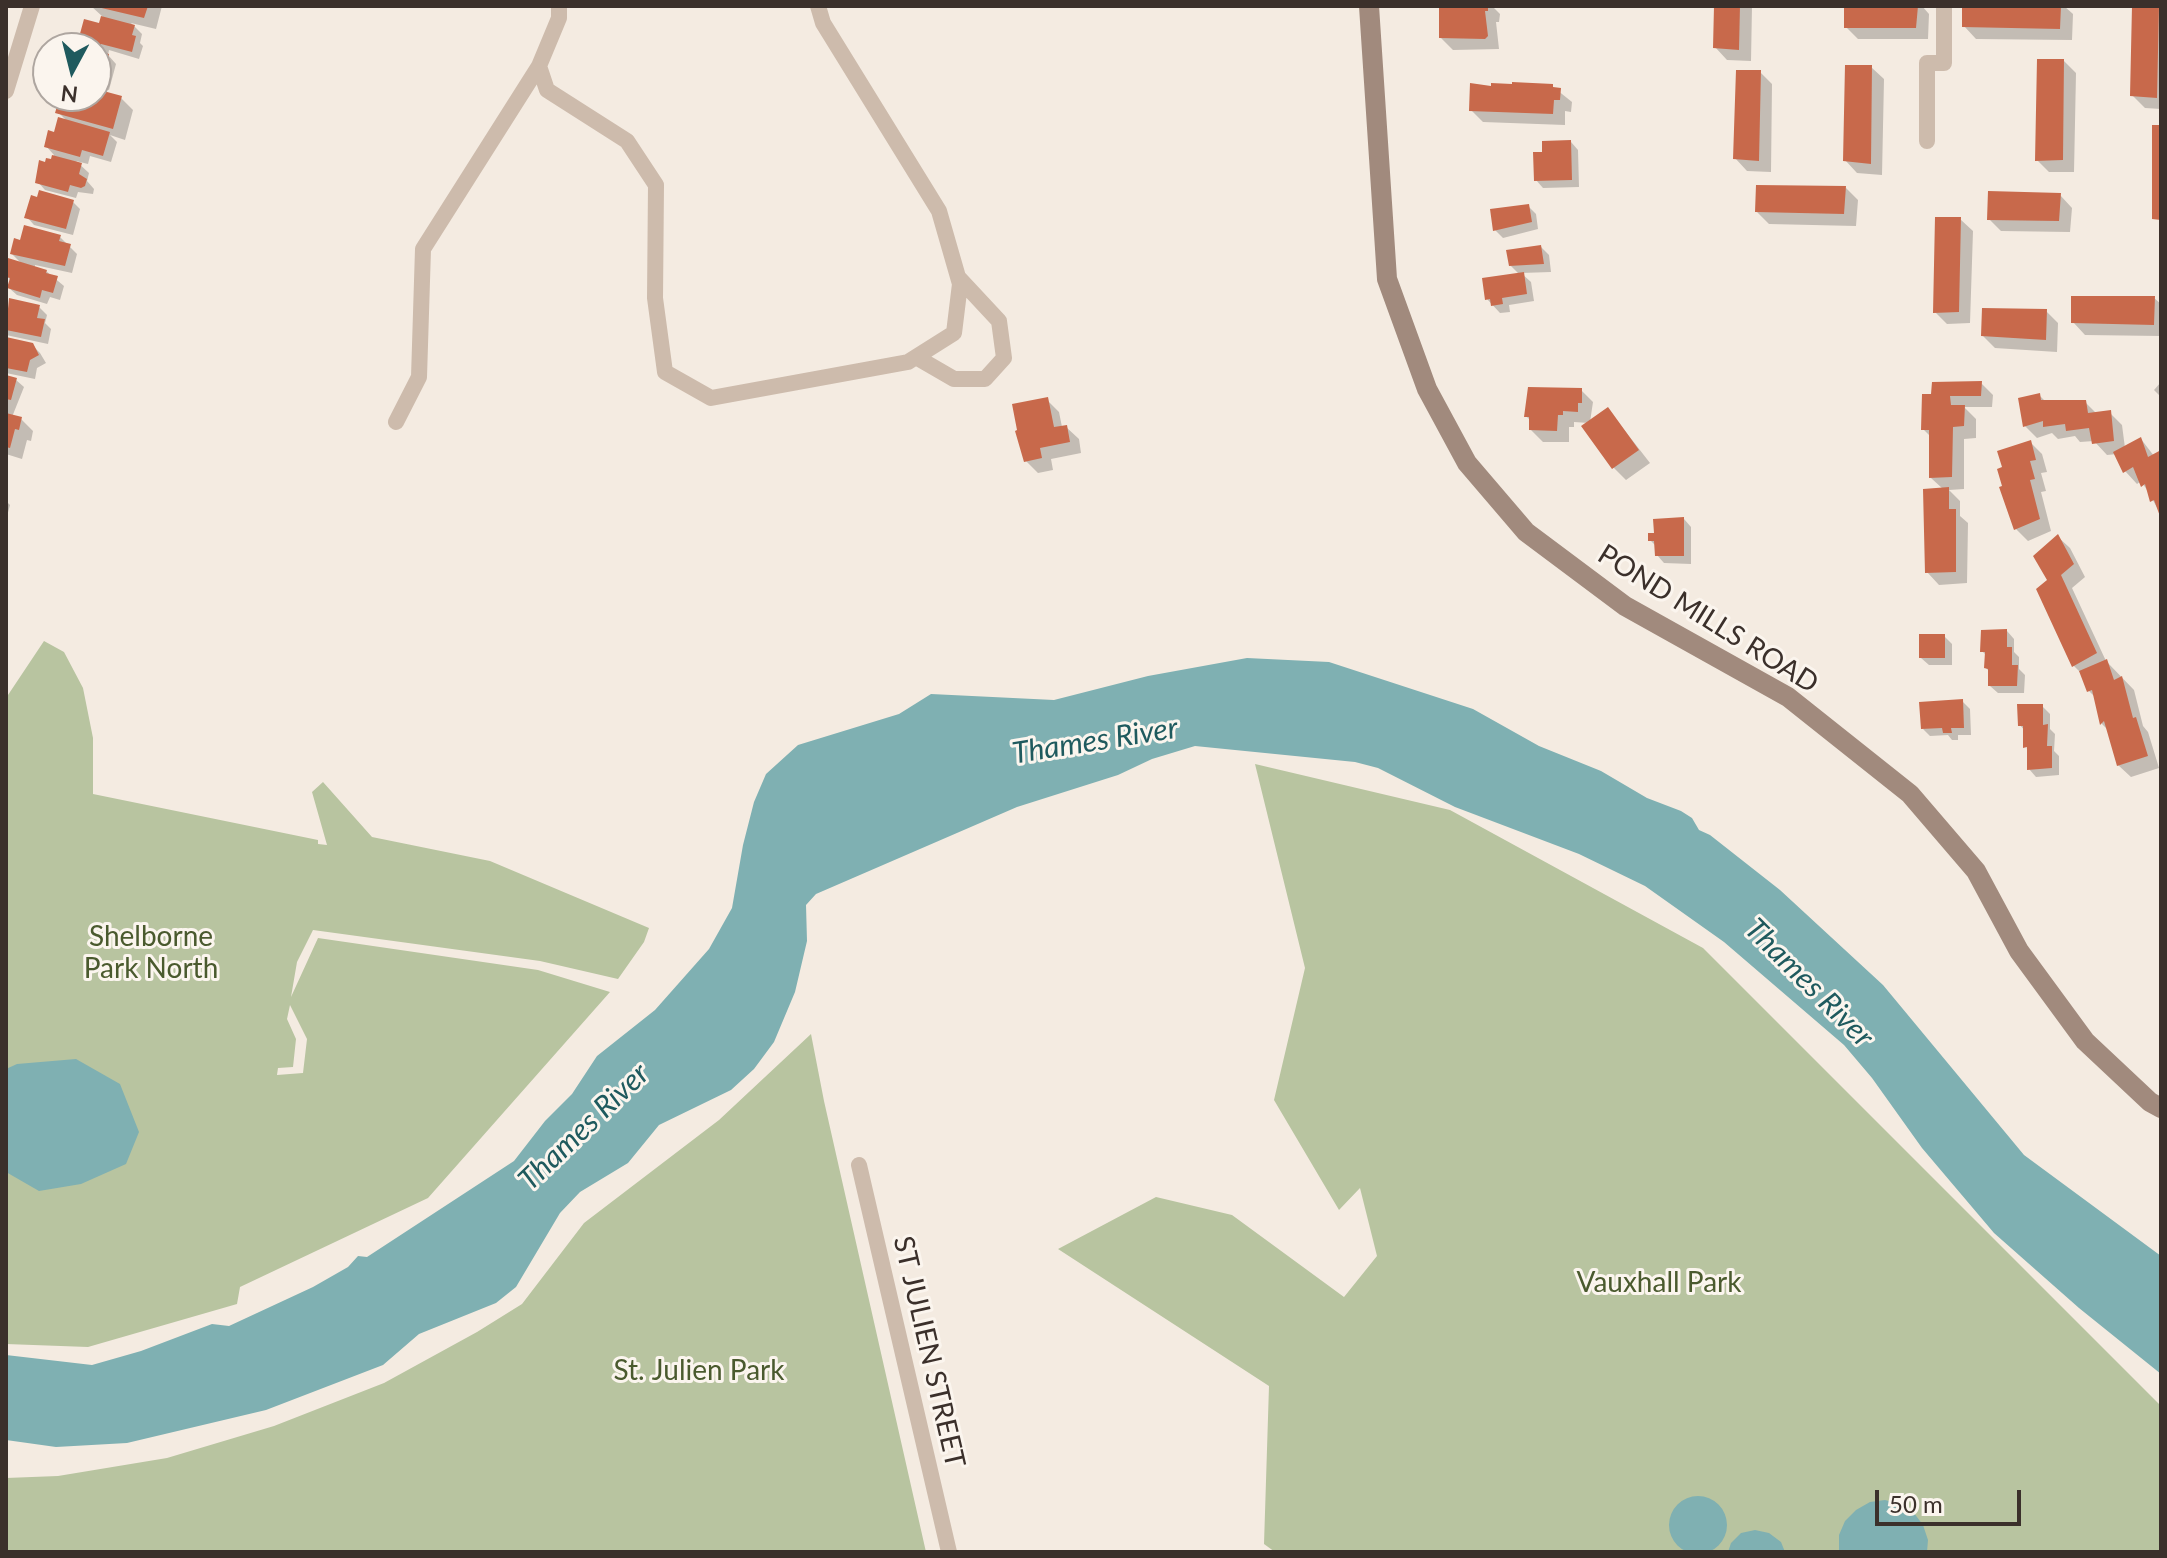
<!DOCTYPE html>
<style>
body{margin:0}
#map{position:relative;width:2167px;height:1558px;overflow:hidden;background:#f4ebe1;font-family:Lato,sans-serif}
canvas{display:block}
.frame{position:absolute;inset:0;border:8px solid #3b302b;pointer-events:none}
.north{position:absolute;left:32px;top:32px;width:80px;height:80px;box-sizing:border-box;background:#fbf5ee;border:2px solid #aea6a0;border-radius:50%;rotate:187deg;font-size:22px;font-weight:700;line-height:32px;text-align:center;color:#3b302b}
.north::after{content:'';display:block;margin:auto;width:28px;height:36px;background:#1f5a5e;clip-path:polygon(50% 0,100% 100%,50% 72%,0 100%)}
.scale{position:absolute;left:1875px;top:1490px;width:146px;height:36px;box-sizing:border-box;border:4px solid #3b302b;border-top:0;padding-left:10px;font-size:24px;line-height:28px;white-space:nowrap;color:#3b302b;-webkit-text-stroke:6px #fbf5ee;paint-order:stroke}
</style>
<div id="map">
<canvas width="2167" height="1558"></canvas>
<div class="frame"></div>
<div class="north">N</div>
<div class="scale">50 m</div>
</div>
<script>
const context = document.querySelector('canvas').getContext('2d');
context.lineJoin = 'round';
function fill(path, color) {
  context.fillStyle = color;
  context.fill(path, 'evenodd');
}
function shape(rows) {
  const path = new Path2D();
  for (const r of rows) {
    if (r.length === 3) {
      path.moveTo(r[0] + r[2], r[1]);
      path.arc(r[0], r[1], r[2], 0, 2 * Math.PI);
      continue;
    }
    path.moveTo(r[0], r[1]);
    for (let i = 2; i < r.length; i += 2) path.lineTo(r[i], r[i + 1]);
  }
  return path;
}
function trace(path, color, width, dash) {
  context.strokeStyle = color;
  context.lineWidth = width;
  context.lineCap = dash ? 'butt' : 'round';
  context.setLineDash(dash || []);
  context.stroke(path);
}
function drawText(font, color, halo, rows, align = 'center') {
  context.font = font + ' Lato,sans-serif';
  context.lineWidth = 6;
  context.setLineDash([]);
  context.textBaseline = 'middle';
  context.strokeStyle = halo;
  context.fillStyle = color;
  for (const [text, x, y, turn = 0] of rows) {
    context.save();
    context.translate(x, y);
    context.rotate((+turn || 0) * Math.PI / 180);
    context.textAlign = isNaN(turn) ? turn : align;
    if (halo) context.strokeText(text, 0, 0);
    context.fillText(text, 0, 0);
    context.restore();
  }
}
fill(shape([
 [44,641,64,652,83,688,93,738,93,794,318,840,318,844,327,845,312,792,323,782,372,837,490,861,649,928,644,942,618,979,540,961,313,930,297,962,291,997,318,938,538,970,610,992,428,1198,240,1287,237,1304,88,1347,6,1344,6,698],
 [290,1005,307,1039,303,1073,277,1075,278,1068,293,1067,296,1039,287,1019],
 [1255,764,1450,810,1703,948,2161,1406,2161,1552,1275,1552,1264,1544,1269,1386,1058,1249,1156,1197,1232,1215,1344,1297,1377,1256,1360,1188,1339,1210,1274,1100,1305,968],
 [811,1034,824,1101,926,1552,6,1552,6,1478,58,1476,167,1458,274,1426,384,1383,477,1332,522,1304,584,1223,719,1120]
]), '#b8c4a0');
fill(shape([
 [1247,658,1329,662,1473,709,1539,746,1601,771,1647,798,1681,811,1692,818,1699,830,1710,835,1780,890,1883,985,2024,1155,2161,1256,2161,1374,2079,1308,1994,1233,1922,1148,1872,1078,1844,1045,1724,942,1645,886,1579,854,1455,807,1378,768,1355,762,1195,746,1152,759,1118,775,1017,807,816,894,806,905,807,941,795,992,774,1042,754,1069,731,1090,659,1125,628,1163,580,1192,560,1213,516,1287,496,1303,419,1334,383,1365,266,1410,127,1443,56,1447,6,1440,6,1355,92,1365,141,1351,212,1324,229,1326,313,1287,348,1267,358,1256,367,1257,514,1161,545,1121,572,1094,597,1056,655,1010,709,949,732,908,743,845,754,802,766,774,798,745,899,714,931,694,1054,700,1148,676],
 [76,1059,120,1084,139,1132,126,1164,81,1184,39,1191,6,1172,6,1069,17,1064],
 [1698,1525,29],
 [1885,1500,1900,1504,1914,1513,1923,1525,1928,1540,1927,1552,1839,1552,1839,1535,1845,1521,1856,1510,1870,1502],
 [1755,1530,1769,1533,1781,1542,1785,1552,1728,1552,1731,1543,1741,1533]
]), '#7fb0b2');
fill(shape([
 [91,6,162,6,156,29,131,23,142,34,140,43,143,46,139,59,109,50,108,55,116,64,109,90,96,87,96,48,87,48,80,41,100,26,103,17],
 [1441,6,1492,6,1500,14,1499,22,1496,22,1499,49,1453,50,1441,38],
 [1716,6,1752,6,1751,61,1727,60,1715,47],
 [1846,6,1922,6,1929,14,1928,39,1858,39,1846,27],
 [1964,6,2064,6,2073,14,2072,40,1976,39,1964,26],
 [2134,6,2161,6,2161,109,2145,108,2132,95],
 [2064,61,2076,73,2074,172,2049,172,2037,160],
 [1871,67,1884,79,1882,175,1857,173,1845,160],
 [1760,72,1772,84,1771,172,1747,171,1735,158],
 [1552,86,1572,102,1571,112,1565,111,1565,125,1483,122,1471,110,1493,88],
 [96,91,121,98,133,110,125,140,110,135,117,142,111,162,90,156,88,164,76,161,89,173,87,181,94,189,93,194,78,192,76,198,45,190,38,182,54,155,46,146,68,122,58,112,62,96,96,96],
 [1571,142,1578,150,1579,187,1543,188,1536,180],
 [1846,188,1858,200,1856,226,1769,224,1757,212],
 [2060,195,2072,208,2070,232,2001,231,1989,219],
 [70,199,80,209,73,235,34,225,27,217],
 [1528,206,1536,214,1538,229,1503,238,1495,230],
 [1960,219,1973,231,1970,323,1947,324,1935,312],
 [60,237,77,254,72,273,35,265,35,268,46,271,64,286,60,300,50,297,47,304,17,295,9,288,11,282,6,273,9,261,23,265,12,254,21,242],
 [1541,247,1549,255,1551,272,1521,273,1531,282,1534,301,1509,305,1510,312,1500,313,1487,299,1520,275,1510,265],
 [2154,298,2161,304,2161,336,2085,335,2073,322],
 [39,307,47,315,45,323,51,329,48,344,6,335,6,311],
 [2046,311,2058,323,2057,352,1995,348,1983,336],
 [6,339,32,345,40,353,46,363,37,368,35,379,6,373],
 [6,377,16,380,24,387,12,417,21,419,33,431,31,441,27,440,22,459,6,454],
 [2161,382,2161,397,2154,390],
 [1981,383,1993,395,1992,407,1964,407,1976,419,1976,438,1964,439,1964,489,1949,490,1960,501,1960,516,1968,523,1967,583,1939,585,1927,572,1943,489,1931,478,1931,437,1923,429,1924,396],
 [1581,390,1593,402,1590,422,1608,409,1650,463,1626,480,1614,468,1584,426,1589,423,1574,422,1574,427,1569,427,1569,442,1543,442,1531,430,1531,421,1526,416],
 [2039,395,2046,402,2085,402,2097,414,2110,413,2122,425,2125,448,2141,439,2154,456,2161,453,2161,515,2149,493,2141,481,2137,484,2125,471,2117,454,2107,455,2094,441,2080,442,2075,436,2058,439,2052,433,2037,438,2025,426],
 [1047,400,1059,412,1062,427,1066,427,1079,439,1081,453,1051,459,1053,470,1038,473,1026,461],
 [2030,442,2042,454,2047,472,2041,473,2046,491,2041,492,2051,531,2028,541,2016,529],
 [6,501,10,505,6,520],
 [1684,519,1691,527,1691,564,1664,563,1657,555,1656,546,1650,540],
 [2058,537,2070,548,2085,577,2072,588,2106,661,2134,690,2143,726,2148,732,2159,768,2131,777,2118,765,2109,731,2102,724,2096,698,2089,691,2084,676,2074,666,2038,590,2050,581],
 [2007,631,2014,639,2014,652,2019,657,2019,669,2025,675,2024,693,1998,693,1990,686,1990,672,1986,668,1987,656,1982,651],
 [1944,636,1952,644,1952,665,1929,665,1921,658],
 [1962,701,1970,709,1971,735,1958,735,1958,740,1952,740,1948,735,1930,736,1923,729],
 [2042,706,2050,714,2050,729,2055,734,2054,751,2059,756,2059,775,2036,777,2029,769,2025,731,2020,725]
]), '#0003');
fill(shape([
 [93,6,148,6,144,18],
 [1439,6,1488,6,1488,11,1485,11,1488,36,1485,39,1439,38],
 [1714,6,1740,6,1739,50,1713,48],
 [1844,6,1918,6,1916,28,1844,28],
 [1962,6,2061,6,2060,29,1962,27],
 [2132,6,2159,6,2157,98,2130,96],
 [101,16,135,25,132,35,136,36,132,52,101,44,100,48,78,41,84,19,99,23],
 [96,50,109,54,101,84,96,82],
 [2037,59,2064,59,2063,160,2035,161],
 [1845,65,1872,65,1871,164,1843,161],
 [1736,70,1761,70,1759,161,1733,159],
 [1512,82,1553,84,1553,87,1561,88,1560,100,1554,100,1553,114,1469,111,1470,83,1491,86,1491,83,1512,84],
 [96,89,122,96,113,129,55,113,60,96,96,96],
 [58,117,110,132,103,156,82,150,80,157,44,147,48,130,54,132],
 [2152,125,2161,125,2161,220,2152,219],
 [1571,140,1572,180,1534,181,1533,152,1542,152,1542,141],
 [52,155,82,163,79,174,87,179,85,186,81,188,70,185,68,192,35,183,39,160,45,162,46,158,51,159],
 [1756,185,1846,186,1844,214,1755,212],
 [39,190,74,200,66,229,24,218,31,195,37,197],
 [1988,191,2061,193,2059,221,1987,220],
 [1529,204,1532,222,1493,231,1490,209],
 [1935,217,1961,217,1959,312,1933,313],
 [24,225,61,235,59,241,71,244,65,266,10,254,14,238,20,240],
 [1541,245,1544,264,1509,266,1506,250],
 [8,258,47,270,46,273,58,276,53,293,42,290,40,298,7,288,10,278,6,277],
 [1524,272,1527,294,1502,298,1503,304,1491,306,1490,299,1485,300,1482,278],
 [2071,296,2155,296,2154,325,2071,323],
 [9,298,40,305,37,318,45,319,41,337,6,330],
 [1982,308,2047,309,2046,340,1981,336],
 [6,337,33,343,39,355,30,360,27,372,6,368],
 [6,375,17,378,11,400,6,399],
 [1982,381,1981,396,1950,396,1951,405,1965,405,1964,426,1953,427,1952,477,1929,478,1929,430,1921,430,1922,394,1931,394,1932,382],
 [1528,387,1582,388,1582,403,1578,403,1578,412,1563,411,1563,415,1558,415,1557,431,1529,430,1529,417,1524,417],
 [2040,393,2041,400,2086,400,2088,413,2111,410,2114,441,2092,444,2089,428,2066,431,2065,424,2043,427,2043,421,2023,427,2018,398],
 [1048,397,1054,427,1067,425,1070,442,1040,448,1042,458,1024,462,1015,431,1017,430,1012,404],
 [1608,407,1639,450,1612,469,1581,426],
 [6,413,22,417,19,430,15,429,10,448,6,447],
 [2141,437,2148,457,2161,450,2161,519,2154,500,2150,502,2145,484,2141,487,2133,467,2123,473,2113,452],
 [2031,440,2036,460,2030,461,2035,479,2030,480,2040,519,2014,530,1999,487,2002,486,1997,469,2002,467,1997,451],
 [1949,487,1949,509,1956,509,1956,572,1925,573,1923,489],
 [1684,517,1684,556,1655,556,1654,541,1648,541,1648,533,1654,533,1653,519],
 [2058,534,2074,564,2061,575,2097,653,2072,667,2036,589,2047,580,2033,556],
 [2007,629,2007,647,2012,647,2012,665,2018,665,2017,686,1988,686,1988,669,1984,668,1985,652,1980,652,1981,630],
 [1919,634,1945,634,1945,658,1919,658],
 [2107,659,2114,680,2122,676,2133,718,2136,717,2148,756,2117,766,2104,721,2100,725,2092,690,2087,692,2079,671],
 [1963,699,1964,728,1951,728,1952,733,1943,733,1942,728,1921,729,1919,702],
 [2017,704,2043,704,2043,725,2048,724,2047,746,2052,746,2052,768,2027,770,2027,747,2023,748,2023,726,2018,726]
]), '#c8694b');
trace(shape([
 [539,66,547,90,627,141,656,185,655,298,665,372,711,398,908,362,954,333,960,284,939,211,823,23,818,6],
 [6,91,32,6],
 [1927,141,1927,63,1944,63,1944,6],
 [916,357,954,379,985,379,1004,358,999,321,958,277],
 [396,422,419,377,423,249,539,66,559,18,559,6],
 [859,1165,949,1552]
]), '#cdbbac', 16);
trace(shape([
 [1369,6,1387,279,1427,389,1467,463,1526,532,1625,606,1788,697,1910,794,1976,871,2019,951,2085,1041,2150,1102,2161,1108]
]), '#a18a7d', 20);
drawText('28px', '#3b302b', '#fbf5ee', [
 ["POND MILLS ROAD",1708,619,32],
 ["ST JULIEN STREET",929,1352,77]
]);
drawText('28px', '#4a5a2e', '#fbf5ee', [
 ["Shelborne",151,937],
 ["Park North",151,969],
 ["Vauxhall Park",1659,1283],
 ["St. Julien Park",699,1371]
]);
drawText('italic 30px', '#1f5a5e', '#fbf5ee', [
 ["Thames River",1095,741,-9],
 ["Thames River",1809,983,45],
 ["Thames River",584,1127,-44]
]);
</script>
